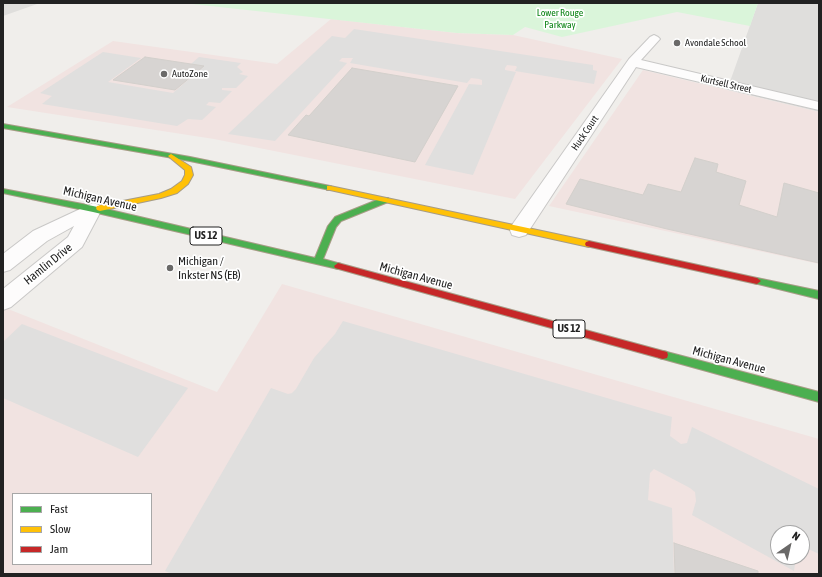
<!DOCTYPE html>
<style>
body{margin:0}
#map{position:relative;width:822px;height:577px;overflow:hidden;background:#f0eeeb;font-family:"Asap Condensed",sans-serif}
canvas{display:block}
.frame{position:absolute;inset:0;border:4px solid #222;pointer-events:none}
.legend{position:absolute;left:12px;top:493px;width:140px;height:72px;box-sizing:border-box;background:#fff;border:1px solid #a7a7a7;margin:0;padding:5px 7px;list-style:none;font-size:12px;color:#222}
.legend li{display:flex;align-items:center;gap:8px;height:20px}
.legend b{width:20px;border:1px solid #a7a7a7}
.north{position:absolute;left:770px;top:525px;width:40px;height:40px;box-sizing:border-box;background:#fff;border:1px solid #a7a7a7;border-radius:50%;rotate:34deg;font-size:11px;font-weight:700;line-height:16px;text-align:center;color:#222}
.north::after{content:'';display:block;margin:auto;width:14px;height:18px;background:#6a6968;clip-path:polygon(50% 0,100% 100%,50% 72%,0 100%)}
</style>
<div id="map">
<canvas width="822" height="577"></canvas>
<div class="frame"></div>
<ul class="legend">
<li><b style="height:5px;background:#4caf50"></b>Fast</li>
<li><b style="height:5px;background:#ffc107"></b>Slow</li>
<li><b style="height:5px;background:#c62828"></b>Jam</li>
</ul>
<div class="north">N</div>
</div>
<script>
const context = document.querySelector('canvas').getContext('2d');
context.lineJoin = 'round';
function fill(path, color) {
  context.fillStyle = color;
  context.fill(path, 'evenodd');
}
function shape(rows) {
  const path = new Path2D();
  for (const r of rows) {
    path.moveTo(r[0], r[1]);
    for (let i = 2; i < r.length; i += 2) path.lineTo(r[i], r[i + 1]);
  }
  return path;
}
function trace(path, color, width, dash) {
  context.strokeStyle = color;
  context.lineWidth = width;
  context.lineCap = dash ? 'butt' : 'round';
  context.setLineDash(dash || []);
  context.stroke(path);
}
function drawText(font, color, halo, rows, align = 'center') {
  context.font = font + ' "Asap Condensed",sans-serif';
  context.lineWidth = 3.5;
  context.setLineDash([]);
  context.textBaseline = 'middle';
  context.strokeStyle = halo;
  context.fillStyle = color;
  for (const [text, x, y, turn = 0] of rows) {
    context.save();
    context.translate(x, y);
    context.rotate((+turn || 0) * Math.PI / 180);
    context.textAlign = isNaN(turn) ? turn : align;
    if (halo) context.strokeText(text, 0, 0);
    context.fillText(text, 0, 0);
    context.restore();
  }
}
fill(shape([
 [3,3,40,3,3,16],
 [758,3,819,3,819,112,727,90]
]), '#dfdedc');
fill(shape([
 [331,19,457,33,513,35,622,59,515,199,214,139,7,107,113,41,277,64],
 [643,70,819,112,819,264,549,206],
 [282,284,819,439,819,574,3,574,3,307,217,392],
 [13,494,151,494,151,564,13,564],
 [778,533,802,533,802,557,778,557]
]), '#f1e3e1');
fill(shape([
 [183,3,758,3,750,26,677,12,562,37,525,27,513,35,457,33]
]), '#daf5da');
fill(shape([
 [354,29,593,65,593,70,597,71,594,84,515,71,517,67,516,66,507,65,505,68,505,70,516,72,473,175,425,165,469,84,482,85,482,80,479,79,471,78,467,83,350,63,353,58,342,58,339,61,347,63,275,141,228,134,332,36,345,38],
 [103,52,141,58,108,82,173,93,204,66,191,64,199,57,241,63,237,67,243,72,239,74,248,76,236,88,222,88,222,90,232,91,220,103,209,102,206,105,216,107,202,120,188,119,177,126,42,104,52,96,40,93],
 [343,321,672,417,670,436,681,444,687,443,692,427,819,489,819,554,804,547,802,547,802,533,778,533,778,557,796,557,794,571,692,515,696,501,695,492,690,488,654,469,650,473,648,500,672,508,674,574,172,574,165,571,271,388,288,394,292,393,296,389,314,358,335,334],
 [22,324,188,388,138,457,3,398,3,342]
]), '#e0dfde');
const building = shape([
 [145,57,204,66,175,90,113,80,145,57],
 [352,68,458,86,415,162,288,135,306,115,309,116,352,68],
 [695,158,718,164,716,172,746,181,739,205,777,217,784,183,819,193,819,263,667,229,566,204,580,179,643,195,648,184,681,192,695,158],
 [674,543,758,571,758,574,675,574,674,543]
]);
fill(building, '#d7d4d2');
trace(building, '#d3d0cc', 1);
const street = shape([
 [654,35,658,37,660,39,641,60,819,102,819,110,636,67,526,235,519,237,512,235,510,230,512,225,629,59,650,37,654,35],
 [93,203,99,205,102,209,82,247,11,307,3,310,3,289,68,237,74,226,47,241,10,270,3,272,3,254,33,231,93,203]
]);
const fast = shape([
 [3,124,190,157,330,186,334,188,330,190,190,161,3,128,3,124],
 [3,189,93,206,315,258,328,226,335,217,382,198,388,198,389,200,388,202,341,221,336,227,323,259,341,264,342,266,338,269,93,212,3,193,3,189],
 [757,278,819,291,819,299,754,283,753,281,754,279,757,278],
 [663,351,819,392,819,402,663,359,659,358,658,355,659,352,663,351]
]);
const slow = shape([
 [171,154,191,167,193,175,188,184,177,193,161,198,100,211,97,210,96,208,97,206,159,194,171,189,182,181,185,175,185,170,168,156,171,154],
 [327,186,330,186,589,241,593,244,589,247,330,190,327,190,327,186]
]);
const jam = shape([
 [589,241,757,278,761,281,757,284,586,246,585,244,586,242,589,241],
 [338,263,663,351,667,352,668,355,667,358,663,359,335,268,334,266,338,263]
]);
trace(street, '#c9c8c7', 2);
trace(fast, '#a79c86', 2);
trace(slow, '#a79c86', 2);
trace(jam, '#a79c86', 2);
fill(street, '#fdfcfc');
fill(fast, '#4caf50');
fill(slow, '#ffc107');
fill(jam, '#c62828');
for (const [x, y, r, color] of [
 [677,43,4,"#6a6968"],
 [164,74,4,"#6a6968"],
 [170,268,4,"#6a6968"]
]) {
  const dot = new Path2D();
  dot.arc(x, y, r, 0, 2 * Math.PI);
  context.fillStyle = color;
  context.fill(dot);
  trace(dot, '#fff', 1.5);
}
drawText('10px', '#0c8416', '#fff', [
 ["Lower Rouge",560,13],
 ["Parkway",560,25]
]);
drawText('10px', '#222', '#fff', [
 ["Avondale School",685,43],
 ["AutoZone",172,74]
], 'left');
drawText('10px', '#222', '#fff', [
 ["Kurtsell Street",726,84,13],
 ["Huck Court",585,133,-56]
]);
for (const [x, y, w] of [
 [206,236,32],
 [569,329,32]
]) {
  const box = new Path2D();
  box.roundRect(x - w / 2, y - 9, w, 18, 3);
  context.fillStyle = '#fff';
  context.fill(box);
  trace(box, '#222', 1);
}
drawText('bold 11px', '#222', null, [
 ["US 12",206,236],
 ["US 12",569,329]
]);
drawText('12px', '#222', '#fff', [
 ["Michigan Avenue",100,199,13],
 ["Hamlin Drive",48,264,-39],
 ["Michigan Avenue",416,276,15],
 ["Michigan Avenue",729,360,15]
]);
drawText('12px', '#222', '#fff', [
 ["Michigan /",178,261],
 ["Inkster NS (EB)",178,275]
], 'left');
</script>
